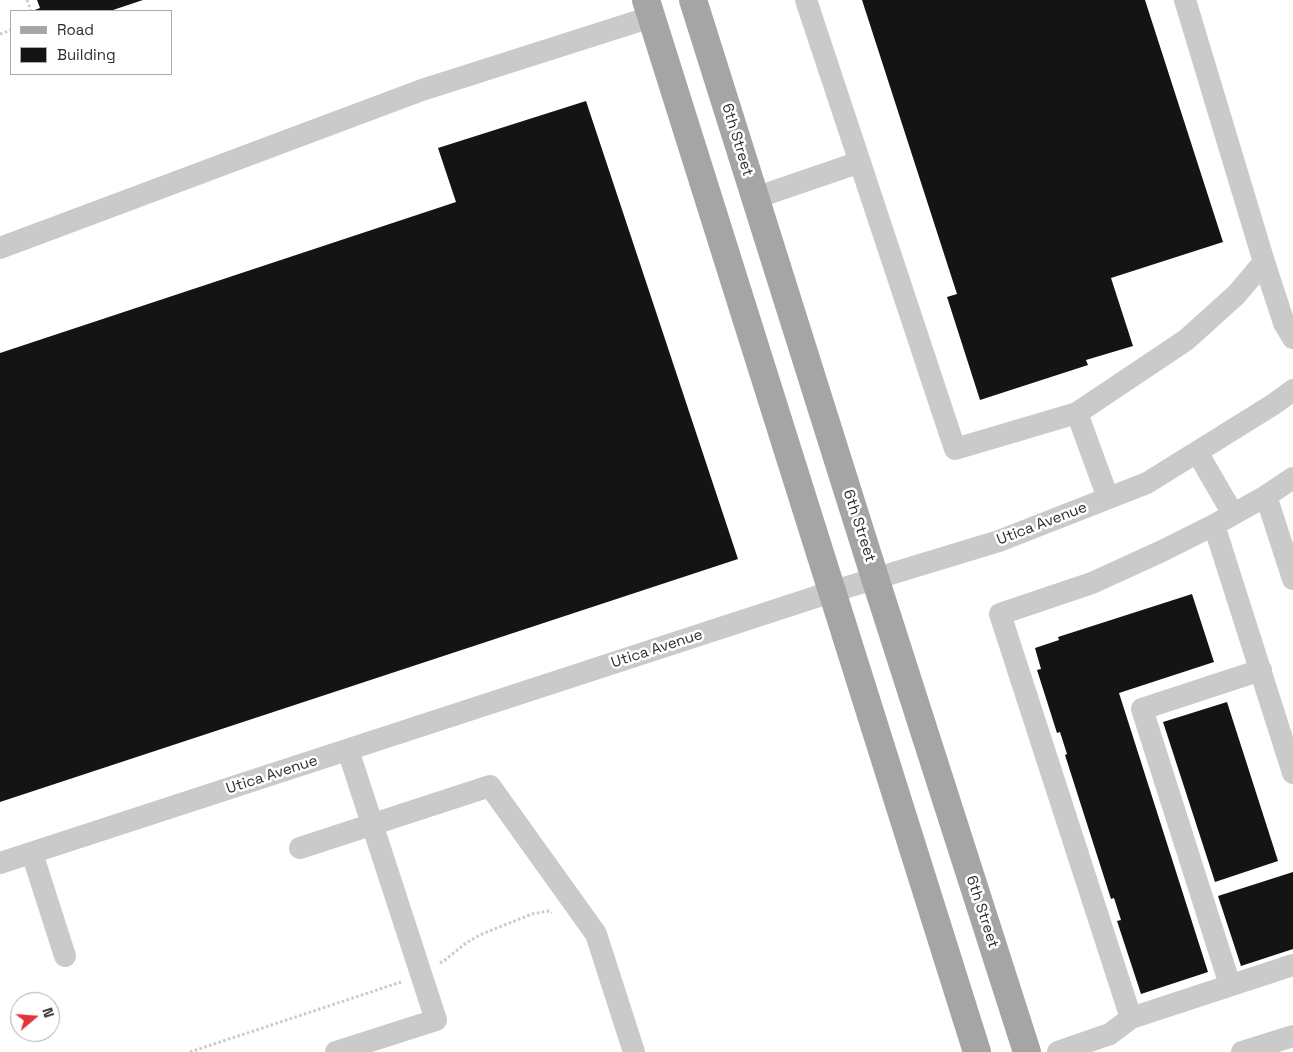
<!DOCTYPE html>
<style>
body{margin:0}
#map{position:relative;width:1293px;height:1052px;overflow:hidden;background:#fff;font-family:"Space Grotesk",sans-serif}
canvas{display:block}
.legend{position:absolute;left:10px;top:10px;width:162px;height:65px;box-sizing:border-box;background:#fff;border:1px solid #ababab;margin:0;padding:6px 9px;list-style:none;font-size:15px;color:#2d2d2d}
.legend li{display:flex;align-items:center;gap:10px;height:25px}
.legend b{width:25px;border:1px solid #ababab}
.north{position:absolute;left:10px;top:992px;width:50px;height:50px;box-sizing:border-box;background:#fff;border:1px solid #ababab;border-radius:50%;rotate:72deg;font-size:14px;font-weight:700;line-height:20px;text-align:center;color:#2d2d2d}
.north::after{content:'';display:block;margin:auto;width:18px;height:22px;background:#e2323d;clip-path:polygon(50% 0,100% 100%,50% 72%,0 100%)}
</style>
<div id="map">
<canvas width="1293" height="1052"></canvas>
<ul class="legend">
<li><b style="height:6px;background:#a5a5a5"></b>Road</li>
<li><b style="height:14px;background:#141414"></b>Building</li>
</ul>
<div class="north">N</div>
</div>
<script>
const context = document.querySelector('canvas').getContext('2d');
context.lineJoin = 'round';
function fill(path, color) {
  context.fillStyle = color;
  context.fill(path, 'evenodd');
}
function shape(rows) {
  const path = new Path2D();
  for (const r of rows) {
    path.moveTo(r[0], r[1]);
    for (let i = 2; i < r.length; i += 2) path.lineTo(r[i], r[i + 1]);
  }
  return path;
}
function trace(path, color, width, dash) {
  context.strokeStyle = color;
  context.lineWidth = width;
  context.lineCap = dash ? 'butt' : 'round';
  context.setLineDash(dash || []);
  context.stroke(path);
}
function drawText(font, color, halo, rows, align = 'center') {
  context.font = font + ' "Space Grotesk",sans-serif';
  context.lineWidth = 5;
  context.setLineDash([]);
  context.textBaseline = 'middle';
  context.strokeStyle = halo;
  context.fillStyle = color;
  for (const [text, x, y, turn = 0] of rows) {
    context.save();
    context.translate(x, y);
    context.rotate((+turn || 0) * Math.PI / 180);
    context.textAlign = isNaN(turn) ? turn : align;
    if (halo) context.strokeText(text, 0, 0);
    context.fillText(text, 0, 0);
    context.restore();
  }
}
fill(shape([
 [37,0,143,0,110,11,32,11,40,8],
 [862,0,1145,0,1223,242,1111,278,1133,346,1086,360,1088,365,980,400,947,297,957,294],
 [586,101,738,559,0,802,0,353,456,202,438,148],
 [1192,594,1214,662,1119,693,1208,972,1141,994,1117,921,1121,920,1114,898,1111,899,1065,755,1067,754,1060,732,1057,733,1037,670,1041,669,1035,648,1059,640,1058,637],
 [1227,702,1278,861,1215,882,1163,722],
 [1293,872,1293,949,1241,966,1218,896]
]), '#141414');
trace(shape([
 [27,0,31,11],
 [0,34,11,30],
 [440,963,445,960,466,943,482,934,532,914,549,911,552,913],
 [190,1052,401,982]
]), '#cacaca', 3, [2.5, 2.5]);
trace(shape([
 [806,0,955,449,1077,413,1108,498],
 [755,198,860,162],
 [0,248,422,90,651,17],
 [1264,262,1284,323,1293,338],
 [1077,413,1186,340,1236,295,1264,262,1185,0],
 [1197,452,1233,514],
 [1266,496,1293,478],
 [1293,579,1266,496,1214,525,1293,773],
 [300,848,490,786,596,934,634,1052],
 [32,853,65,956],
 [0,863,831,592,999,541,1147,483,1274,404,1293,390],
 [1230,985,1142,709,1261,670],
 [1131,1018,1293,965],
 [336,1052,436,1020,348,750],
 [1058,1052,1110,1034,1131,1018,1000,614,1092,583,1162,551,1214,525],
 [1242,1052,1293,1036]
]), '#cacaca', 22);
trace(shape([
 [646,0,977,1052],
 [693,0,875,578,1027,1052]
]), '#a5a5a5', 28);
drawText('15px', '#2d2d2d', '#fff', [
 ["6th Street",737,140,73],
 ["Utica Avenue",1042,524,-21],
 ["6th Street",859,526,72],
 ["Utica Avenue",657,649,-18],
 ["Utica Avenue",272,775,-18],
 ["6th Street",982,912,72]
]);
</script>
